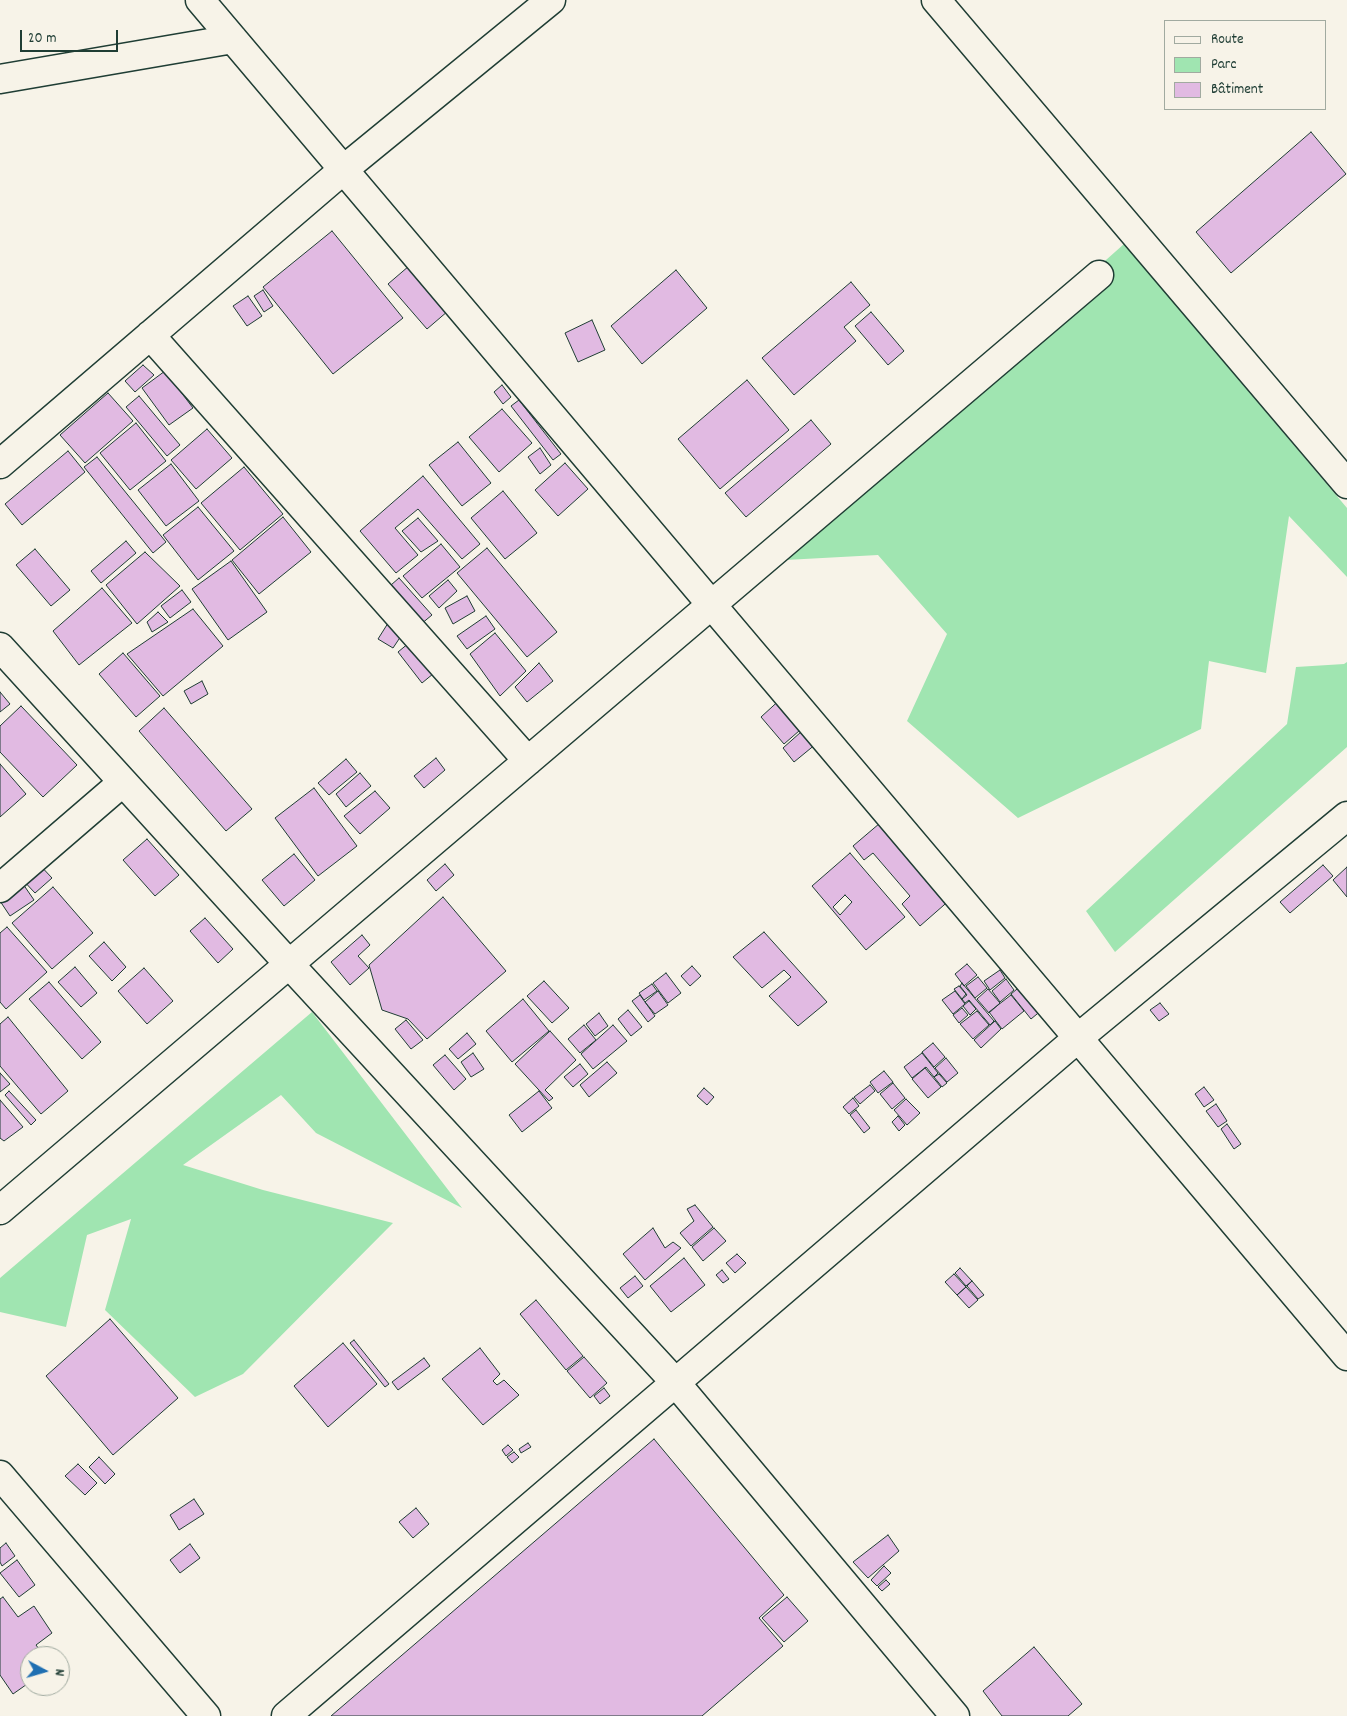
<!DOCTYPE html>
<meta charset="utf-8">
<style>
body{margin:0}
#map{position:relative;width:1347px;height:1716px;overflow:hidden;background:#f7f3e8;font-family:Dekko,sans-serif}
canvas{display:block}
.legend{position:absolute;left:1164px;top:20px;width:162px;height:90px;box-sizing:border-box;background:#f7f3e8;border:1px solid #a1aaa0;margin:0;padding:6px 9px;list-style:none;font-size:15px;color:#1f3d34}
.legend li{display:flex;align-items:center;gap:10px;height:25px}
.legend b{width:25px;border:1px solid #a1aaa0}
.north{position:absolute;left:20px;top:1646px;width:50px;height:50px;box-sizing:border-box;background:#f7f3e8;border:1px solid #a1aaa0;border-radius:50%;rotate:96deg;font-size:14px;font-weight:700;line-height:20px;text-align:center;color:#1f3d34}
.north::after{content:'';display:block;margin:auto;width:18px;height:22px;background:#1f6fb2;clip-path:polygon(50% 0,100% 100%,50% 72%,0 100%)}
.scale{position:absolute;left:20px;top:30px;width:98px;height:22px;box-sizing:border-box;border:2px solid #1f3d34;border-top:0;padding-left:6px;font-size:15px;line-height:18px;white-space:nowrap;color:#1f3d34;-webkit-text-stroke:4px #f7f3e8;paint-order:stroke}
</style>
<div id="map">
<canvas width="1347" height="1716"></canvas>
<ul class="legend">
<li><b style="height:6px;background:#f7f3e8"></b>Route</li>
<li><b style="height:14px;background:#a0e5b1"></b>Parc</li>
<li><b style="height:14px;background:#e1bae2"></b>Bâtiment</li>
</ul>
<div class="north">N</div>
<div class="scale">20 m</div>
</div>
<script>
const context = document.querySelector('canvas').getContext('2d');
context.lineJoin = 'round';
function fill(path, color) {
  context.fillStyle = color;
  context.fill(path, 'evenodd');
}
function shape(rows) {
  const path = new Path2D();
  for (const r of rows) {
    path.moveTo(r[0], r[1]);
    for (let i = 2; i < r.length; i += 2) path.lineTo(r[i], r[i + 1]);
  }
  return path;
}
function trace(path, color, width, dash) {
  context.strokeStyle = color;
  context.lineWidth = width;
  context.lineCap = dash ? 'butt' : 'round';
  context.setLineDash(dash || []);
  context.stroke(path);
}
fill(shape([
 [1124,244,1347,508,1347,577,1289,516,1266,673,1209,661,1201,729,1018,818,907,721,947,634,878,555,767,561],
 [1347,662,1347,747,1115,952,1086,911,1287,724,1296,667,1344,664],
 [312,1012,462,1208,316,1133,281,1095,183,1165,263,1190,393,1223,243,1374,195,1397,105,1310,131,1219,87,1235,66,1327,0,1312,0,1278]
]), '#a0e5b1');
const building = shape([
 [1311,132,1346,174,1231,273,1196,232,1311,132],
 [332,231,403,318,333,374,263,287,332,231],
 [409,266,448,311,427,329,388,284,409,266],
 [676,270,707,308,642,364,611,326,676,270],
 [851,282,870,305,844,327,856,341,794,395,762,358,851,282],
 [263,290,273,306,264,312,254,296,263,290],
 [248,296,262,316,247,326,233,306,248,296],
 [871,312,904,351,888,365,855,326,871,312],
 [592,320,605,350,578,362,565,333,592,320],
 [143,365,154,375,135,392,125,381,143,365],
 [165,371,193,408,169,425,142,388,165,371],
 [747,380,789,430,720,489,678,439,747,380],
 [502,385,511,397,503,404,494,392,502,385],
 [108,393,133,421,85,463,60,435,108,393],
 [139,396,180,445,167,456,126,407,139,396],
 [519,400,561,454,553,460,511,406,519,400],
 [502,409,532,443,499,472,469,437,502,409],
 [811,420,831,444,746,517,725,493,811,420],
 [136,423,166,461,130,490,100,453,136,423],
 [207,429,232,458,196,489,171,460,207,429],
 [458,442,491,483,462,506,429,465,458,442],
 [540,448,551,465,540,474,528,457,540,448],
 [68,451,85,472,22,525,5,504,68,451],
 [97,457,166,542,153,553,84,467,97,457],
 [565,463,588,489,558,516,535,490,565,463],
 [171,464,199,501,166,526,138,490,171,464],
 [244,467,283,514,240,550,201,503,244,467],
 [423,476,480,544,462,559,418,509,395,528,418,555,396,573,360,531,423,476],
 [503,491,537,533,505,559,471,518,503,491],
 [198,507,234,551,198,580,163,535,198,507],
 [283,517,311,552,259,594,232,560,283,517],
 [418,518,438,541,421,552,402,531,418,518],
 [126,541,136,553,101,583,91,571,126,541],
 [441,544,460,567,422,598,403,576,441,544],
 [487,548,557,632,527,657,457,573,487,548],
 [35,549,70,590,51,606,16,565,35,549],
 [145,552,180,586,137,624,106,585,145,552],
 [231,561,267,612,228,640,192,589,231,561],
 [399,578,432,615,415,629,383,592,399,578],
 [448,580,457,591,439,608,429,596,448,580],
 [102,588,132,623,79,665,53,631,102,588],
 [182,590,191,602,170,618,161,606,182,590],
 [467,596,475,611,453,624,445,608,467,596],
 [193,609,223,646,163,696,127,654,193,609],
 [158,612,168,622,152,632,147,622,158,612],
 [486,616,495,629,467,649,457,636,486,616],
 [390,620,405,630,393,648,378,639,390,620],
 [495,633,526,671,500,696,470,654,495,633],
 [415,638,439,669,422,683,398,652,415,638],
 [123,653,160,696,136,717,99,674,123,653],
 [539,663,553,681,527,702,515,687,539,663],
 [202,681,208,694,191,704,184,691,202,681],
 [0,692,10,704,0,712,0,692],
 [784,696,807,724,784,744,761,717,784,696],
 [21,706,77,765,43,797,0,752,0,726,21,706],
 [164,708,252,809,226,831,139,731,164,708],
 [810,724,822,739,794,762,783,748,810,724],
 [436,758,445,770,424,788,414,776,436,758],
 [346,759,357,772,329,795,318,783,346,759],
 [0,764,26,794,0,817,0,764],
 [360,773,371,786,346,807,336,794,360,773],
 [314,788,357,846,318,876,275,818,314,788],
 [375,791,390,808,360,834,344,816,375,791],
 [893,812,960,891,920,926,902,904,910,896,873,853,864,860,853,846,893,812],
 [147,839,179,875,155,896,123,860,147,839],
 [850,853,905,917,866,950,812,886,850,853],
 [845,895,852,902,840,915,833,907,845,895],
 [294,854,315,880,284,906,262,880,294,854],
 [37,862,52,878,35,893,20,877,37,862],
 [445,864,454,875,436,891,427,880,445,864],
 [1323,865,1333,876,1290,913,1280,902,1323,865],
 [1347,867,1347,897,1333,880,1347,867],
 [23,884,34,900,10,916,0,901,23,884],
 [53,887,93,933,52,969,12,923,53,887],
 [443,897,506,971,427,1039,408,1019,382,1010,369,965,443,897],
 [205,918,233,949,218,963,190,931,205,918],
 [7,927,47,972,6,1009,0,1002,0,933,7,927],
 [764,932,827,1002,798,1026,769,996,791,977,784,970,762,988,733,957,764,932],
 [362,935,370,945,358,956,369,968,350,985,331,962,362,935],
 [104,942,126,967,112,981,89,956,104,942],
 [967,964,977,975,964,986,955,974,967,964],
 [692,966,701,976,690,986,681,976,692,966],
 [75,967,97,993,81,1007,58,982,75,967],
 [144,968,173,1001,147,1024,118,991,144,968],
 [1000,970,1005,978,990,990,984,981,1000,970],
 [666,973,681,993,668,1003,653,983,666,973],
 [978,977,987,988,975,998,966,986,978,977],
 [1006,979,1014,990,1000,1002,992,991,1006,979],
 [544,981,569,1008,552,1023,527,996,544,981],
 [49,982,101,1042,82,1059,29,999,49,982],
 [962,983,994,1021,990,1025,969,1000,965,1003,962,999,967,995,960,986,962,983],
 [652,984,657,991,644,1000,639,993,652,984],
 [1023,984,1043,1009,1031,1019,1011,994,1023,984],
 [959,986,966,994,962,999,954,989,959,986],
 [988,989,1000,1003,989,1013,977,999,988,989],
 [658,991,668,1005,655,1014,645,1002,658,991],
 [955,991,965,1004,953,1014,942,1000,955,991],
 [640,995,655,1016,648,1022,632,1001,640,995],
 [1011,995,1024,1011,1002,1029,989,1012,1011,995],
 [523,999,549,1031,512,1062,486,1031,523,999],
 [969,1001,976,1009,970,1015,963,1006,969,1001],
 [1160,1003,1169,1014,1159,1021,1150,1010,1160,1003],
 [962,1008,968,1015,959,1023,953,1015,962,1008],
 [628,1010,642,1027,631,1036,618,1019,628,1010],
 [977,1011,989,1025,973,1039,960,1024,977,1011],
 [599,1013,608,1026,595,1036,586,1024,599,1013],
 [8,1017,68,1091,41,1114,0,1066,0,1024,8,1017],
 [406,1020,423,1040,411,1049,395,1029,406,1020],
 [995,1021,1001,1029,981,1048,974,1040,995,1021],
 [584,1025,596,1040,580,1053,568,1039,584,1025],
 [613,1025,627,1041,593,1069,581,1054,613,1025],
 [550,1031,576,1060,545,1090,553,1098,549,1101,515,1064,550,1031],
 [467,1033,476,1044,458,1059,449,1049,467,1033],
 [933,1043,945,1057,934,1067,922,1052,933,1043],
 [473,1053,484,1069,471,1077,461,1062,473,1053],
 [922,1053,938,1073,934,1077,926,1067,912,1078,904,1067,922,1053],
 [445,1055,466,1079,454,1090,433,1065,445,1055],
 [946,1058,958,1073,947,1082,935,1068,946,1058],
 [607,1062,617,1073,589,1097,580,1085,607,1062],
 [580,1064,588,1074,573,1087,564,1077,580,1064],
 [925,1068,941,1087,928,1098,912,1079,925,1068],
 [884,1071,893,1082,878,1093,870,1082,884,1071],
 [0,1073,10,1084,0,1092,0,1073],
 [939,1074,947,1083,942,1087,934,1077,939,1074],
 [893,1083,905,1098,892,1109,880,1094,893,1083],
 [870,1085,875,1091,860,1104,854,1097,870,1085],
 [1204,1087,1214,1100,1204,1107,1195,1094,1204,1087],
 [704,1088,714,1097,707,1105,697,1096,704,1088],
 [9,1091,36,1120,31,1125,5,1095,9,1091],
 [539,1091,552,1108,522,1132,509,1115,539,1091],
 [853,1098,859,1106,849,1114,843,1107,853,1098],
 [906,1099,920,1113,907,1125,894,1110,906,1099],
 [0,1100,23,1127,4,1141,0,1138,0,1100],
 [1216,1104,1227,1121,1218,1127,1206,1111,1216,1104],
 [856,1110,870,1128,864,1133,850,1115,856,1110],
 [898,1116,905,1125,899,1131,892,1122,898,1116],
 [1227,1124,1241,1144,1234,1149,1221,1129,1227,1124],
 [695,1205,713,1227,691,1246,680,1233,694,1221,687,1209,695,1205],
 [653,1228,665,1248,673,1242,681,1248,645,1280,623,1254,653,1228],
 [714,1228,726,1241,703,1261,692,1247,714,1228],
 [737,1254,746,1263,735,1273,726,1263,737,1254],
 [684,1258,705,1285,671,1312,650,1286,684,1258],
 [960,1268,972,1281,966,1286,955,1273,960,1268],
 [722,1270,729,1279,723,1283,716,1275,722,1270],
 [954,1274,966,1287,957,1295,945,1282,954,1274],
 [635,1276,643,1286,628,1298,620,1288,635,1276],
 [972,1281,984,1295,978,1299,967,1286,972,1281],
 [966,1287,978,1300,969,1308,957,1295,966,1287],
 [536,1300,583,1356,566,1370,520,1314,536,1300],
 [110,1319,178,1398,113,1455,46,1376,110,1319],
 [354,1340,389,1384,385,1387,350,1343,354,1340],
 [343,1343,377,1384,328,1427,294,1386,343,1343],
 [480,1348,500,1374,493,1381,497,1385,504,1380,519,1395,483,1425,442,1379,480,1348],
 [584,1357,607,1383,590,1398,567,1371,584,1357],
 [424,1358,430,1366,398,1390,392,1382,424,1358],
 [604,1388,610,1396,600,1404,594,1396,604,1388],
 [654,1439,784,1595,759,1618,783,1646,702,1716,331,1716,654,1439],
 [528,1443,531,1447,521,1453,519,1449,528,1443],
 [508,1445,513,1450,506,1456,502,1450,508,1445],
 [514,1452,519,1457,512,1463,507,1457,514,1452],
 [99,1457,115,1474,105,1484,89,1467,99,1457],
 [78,1464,97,1483,85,1495,65,1476,78,1464],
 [194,1499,204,1514,179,1530,170,1515,194,1499],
 [416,1508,429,1524,413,1538,399,1522,416,1508],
 [888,1535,899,1551,868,1578,853,1562,888,1535],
 [6,1543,15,1556,2,1566,0,1562,0,1548,6,1543],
 [190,1544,200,1558,180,1573,170,1560,190,1544],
 [17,1560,35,1585,19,1597,0,1573,17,1560],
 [884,1566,891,1573,877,1586,871,1580,884,1566],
 [886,1580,890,1584,882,1591,878,1587,886,1580],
 [3,1597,18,1617,34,1606,52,1633,36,1645,44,1656,30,1656,30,1682,13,1694,0,1675,0,1599,3,1597],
 [787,1597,808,1621,784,1642,762,1618,787,1597],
 [1034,1647,1082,1704,1068,1716,1002,1716,983,1691,1034,1647]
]);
fill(building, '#e1bae2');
trace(building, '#1f3d34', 1);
const minor = shape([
 [200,0,1347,1356],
 [936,0,1347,484],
 [0,79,233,39],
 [150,335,528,761],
 [0,464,343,170,551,0],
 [0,647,289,964,675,1382,955,1716],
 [0,888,123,782],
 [0,1210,1099,275],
 [0,1475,206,1716],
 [286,1716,1078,1038,1347,816]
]);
trace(minor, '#1f3d34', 31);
trace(minor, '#f7f3e8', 28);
</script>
